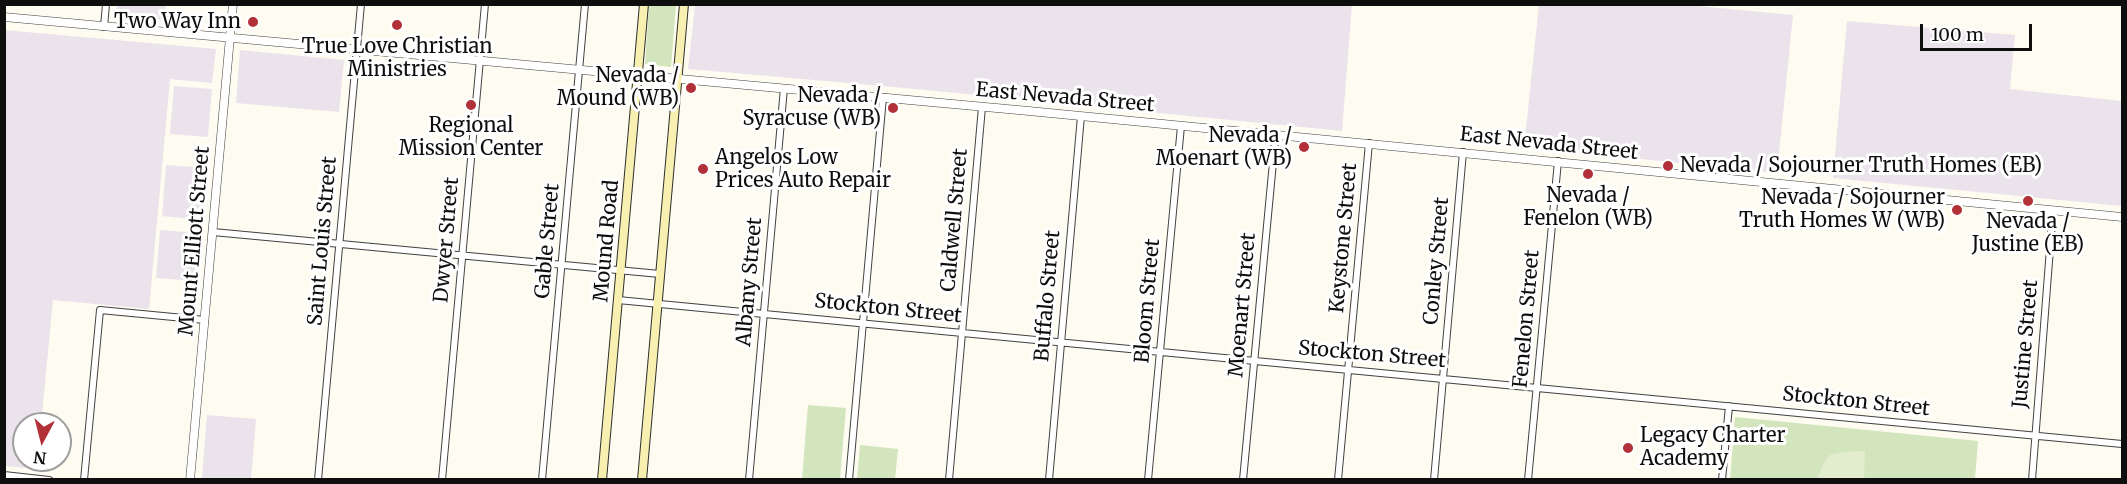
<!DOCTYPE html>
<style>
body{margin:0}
#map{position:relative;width:2127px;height:484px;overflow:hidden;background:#fefbf0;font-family:Merriweather,serif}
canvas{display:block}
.frame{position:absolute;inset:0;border:6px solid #0e0e0e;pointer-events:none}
.north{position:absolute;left:12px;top:412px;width:60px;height:60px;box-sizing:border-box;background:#fff;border:2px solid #9f9f9f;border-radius:50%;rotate:187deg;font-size:16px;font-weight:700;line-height:24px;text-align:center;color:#0e0e0e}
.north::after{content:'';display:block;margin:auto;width:21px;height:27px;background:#b23138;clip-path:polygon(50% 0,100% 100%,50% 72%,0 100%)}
.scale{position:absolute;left:1920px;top:24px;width:112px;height:27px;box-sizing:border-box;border:3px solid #0e0e0e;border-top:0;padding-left:8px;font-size:18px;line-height:21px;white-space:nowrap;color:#0e0e0e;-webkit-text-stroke:4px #fff;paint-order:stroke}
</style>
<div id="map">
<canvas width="2127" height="484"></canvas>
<div class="frame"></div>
<div class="north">N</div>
<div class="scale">100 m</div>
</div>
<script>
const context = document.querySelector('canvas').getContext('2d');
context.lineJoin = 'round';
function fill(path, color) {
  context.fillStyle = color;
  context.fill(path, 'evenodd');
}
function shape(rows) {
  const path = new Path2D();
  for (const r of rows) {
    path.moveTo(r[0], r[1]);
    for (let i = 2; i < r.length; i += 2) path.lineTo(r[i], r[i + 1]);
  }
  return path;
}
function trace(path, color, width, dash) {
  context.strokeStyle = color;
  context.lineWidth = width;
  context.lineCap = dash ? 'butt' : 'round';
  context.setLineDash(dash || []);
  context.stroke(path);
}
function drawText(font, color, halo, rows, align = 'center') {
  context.font = font + ' Merriweather,serif';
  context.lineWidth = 6;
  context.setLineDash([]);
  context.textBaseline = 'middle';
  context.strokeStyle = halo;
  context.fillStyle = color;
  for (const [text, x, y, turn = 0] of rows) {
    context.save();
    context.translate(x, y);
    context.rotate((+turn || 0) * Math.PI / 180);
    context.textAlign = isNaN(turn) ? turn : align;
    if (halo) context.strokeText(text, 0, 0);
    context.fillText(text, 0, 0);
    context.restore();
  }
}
fill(shape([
 [117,5,166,5,164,20,116,15],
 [695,5,1352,5,1342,131,905,88,688,69],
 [1687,5,1793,15,1777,173,1524,147,1539,5],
 [1847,21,2015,35,2010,89,2122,101,2122,206,1833,178],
 [4,30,216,49,212,83,170,79,149,309,53,300,41,424,24,424,24,460,38,460,37,469,5,466],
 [240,50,344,60,339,112,236,103],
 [174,86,212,89,208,137,170,134],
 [166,165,206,168,202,220,162,216],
 [160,230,200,233,196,281,156,278],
 [207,415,256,419,251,479,202,479]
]), '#ebe3ec');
fill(shape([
 [649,5,676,5,671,67,645,64],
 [808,405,846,408,840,479,802,479],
 [1735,417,1978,441,1975,479,1730,480],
 [860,445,898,449,895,479,857,479]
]), '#d2e5bc');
fill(shape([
 [1865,451,1864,479,1817,479,1823,464,1830,455,1843,452]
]), '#e2edcd');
const minor = shape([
 [104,27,106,4],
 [213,232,660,274],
 [618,300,2122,444],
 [4,475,49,480],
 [84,480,100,310,205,320],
 [318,480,361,4],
 [442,480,485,4],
 [542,480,585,4],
 [749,480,784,88],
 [849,480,883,97],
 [949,480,982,107],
 [1049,480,1081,116],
 [1148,480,1181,126],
 [1243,480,1275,141,1278,135],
 [1338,480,1369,143],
 [1434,480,1463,152],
 [1528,480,1558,161],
 [1722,480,1729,406],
 [2032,480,2053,210]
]);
const tertiary = shape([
 [4,17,1029,111,2122,217],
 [190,480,233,4]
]);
const secondary = shape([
 [602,480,644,4],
 [642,480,684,4]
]);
trace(minor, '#414141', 8);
trace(tertiary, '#414141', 9);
trace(secondary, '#303030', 10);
trace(minor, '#fff', 6);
trace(tertiary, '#fff', 8);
trace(secondary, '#f8f0b0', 8);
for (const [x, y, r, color] of [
 [253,22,6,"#b23138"],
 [397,25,6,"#b23138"],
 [691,88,6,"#b23138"],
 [471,105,6,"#b23138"],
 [893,108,6,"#b23138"],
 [1304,147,6,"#b23138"],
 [1668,166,6,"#b23138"],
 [703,169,6,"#b23138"],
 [1588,174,6,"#b23138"],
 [2028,201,6,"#b23138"],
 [1957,210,6,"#b23138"],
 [1628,448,6,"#b23138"]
]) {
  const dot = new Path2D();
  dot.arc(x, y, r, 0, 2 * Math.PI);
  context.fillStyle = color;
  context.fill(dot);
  trace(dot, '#fff', 2);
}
drawText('20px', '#0e0e0e', '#fff', [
 ["Two Way Inn",241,22],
 ["True Love Christian",397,47,"center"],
 ["Ministries",397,70,"center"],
 ["Nevada /",679,76],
 ["Mound (WB)",679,99],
 ["Nevada /",881,96],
 ["Syracuse (WB)",881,119],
 ["Regional",471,126,"center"],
 ["Mission Center",471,149,"center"],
 ["Nevada /",1292,136],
 ["Moenart (WB)",1292,159],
 ["Angelos Low",715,158,"left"],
 ["Prices Auto Repair",715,181,"left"],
 ["Nevada / Sojourner Truth Homes (EB)",1680,166,"left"],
 ["Nevada /",1588,196,"center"],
 ["Fenelon (WB)",1588,219,"center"],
 ["Nevada / Sojourner",1945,198],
 ["Truth Homes W (WB)",1945,221],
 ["Nevada /",2028,222,"center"],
 ["Justine (EB)",2028,245,"center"],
 ["Legacy Charter",1640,436,"left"],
 ["Academy",1640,459,"left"]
], 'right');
drawText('20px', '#0e0e0e', '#fff', [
 ["East Nevada Street",1065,98,5],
 ["East Nevada Street",1549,144,6],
 ["Caldwell Street",955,220,-85],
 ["Keystone Street",1344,238,-85],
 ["Dwyer Street",447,240,-85],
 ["Mount Elliott Street",195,241,-85],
 ["Saint Louis Street",323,241,-85],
 ["Gable Street",548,241,-85],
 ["Mound Road",607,241,-85],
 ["Conley Street",1437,261,-85],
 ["Albany Street",750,282,-85],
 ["Buffalo Street",1048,296,-85],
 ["Bloom Street",1148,301,-85],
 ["Moenart Street",1243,305,-85],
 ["Stockton Street",888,309,6],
 ["Fenelon Street",1527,319,-85],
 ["Justine Street",2026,344,-85],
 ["Stockton Street",1372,355,5],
 ["Stockton Street",1856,402,6]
]);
</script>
